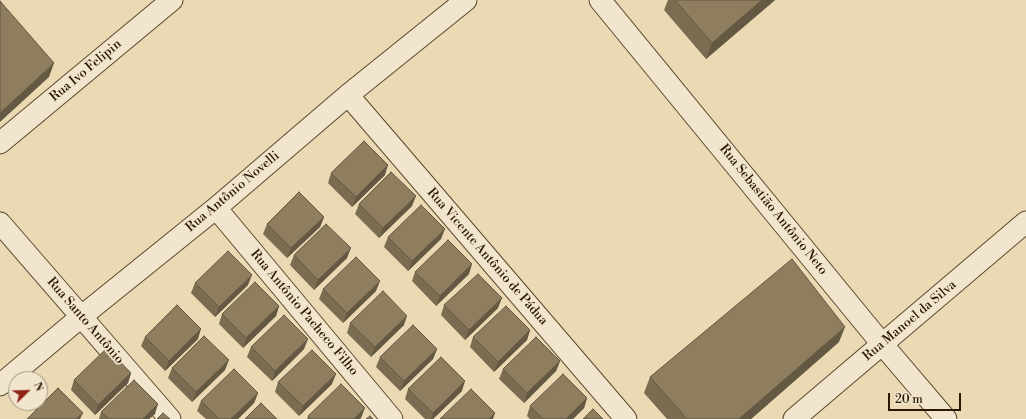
<!DOCTYPE html>
<meta charset="utf-8">
<style>
body{margin:0}
#map{position:relative;width:1026px;height:419px;overflow:hidden;background:#ead9b2;font-family:"Libre Bodoni",serif}
canvas{display:block}
.north{position:absolute;left:8px;top:371px;width:40px;height:40px;box-sizing:border-box;background:#f1e6cd;border:1px solid #a1947c;border-radius:50%;rotate:67deg;font-size:11px;font-weight:700;line-height:16px;text-align:center;color:#2a1902}
.north::after{content:'';display:block;margin:auto;width:14px;height:18px;background:#8f2418;clip-path:polygon(50% 0,100% 100%,50% 72%,0 100%)}
.scale{position:absolute;left:888px;top:393px;width:73px;height:18px;box-sizing:border-box;border:2px solid #2a1902;border-top:0;padding-left:5px;font-size:12px;line-height:14px;white-space:nowrap;color:#2a1902;-webkit-text-stroke:3px #f1e6cd;paint-order:stroke}
</style>
<div id="map">
<canvas width="1026" height="419"></canvas>
<div class="north">N</div>
<div class="scale">20 m</div>
</div>
<script>
const context = document.querySelector('canvas').getContext('2d');
context.lineJoin = 'round';
function shape(rows) {
  const path = new Path2D();
  for (const r of rows) {
    path.moveTo(r[0], r[1]);
    for (let i = 2; i < r.length; i += 2) path.lineTo(r[i], r[i + 1]);
  }
  return path;
}
function trace(path, color, width, dash) {
  context.strokeStyle = color;
  context.lineWidth = width;
  context.lineCap = dash ? 'butt' : 'round';
  context.setLineDash(dash || []);
  context.stroke(path);
}
function fill(path, color) {
  context.fillStyle = color;
  context.fill(path, 'evenodd');
}
function drawText(font, color, halo, rows, align = 'center') {
  context.font = font + ' "Libre Bodoni",serif';
  context.lineWidth = 3.5;
  context.setLineDash([]);
  context.textBaseline = 'middle';
  context.strokeStyle = halo;
  context.fillStyle = color;
  for (const [text, x, y, turn = 0] of rows) {
    context.save();
    context.translate(x, y);
    context.rotate((+turn || 0) * Math.PI / 180);
    context.textAlign = isNaN(turn) ? turn : align;
    if (halo) context.strokeText(text, 0, 0);
    context.fillText(text, 0, 0);
    context.restore();
  }
}
const street = shape([
 [600,0,882,344,946,419],
 [348,95,626,419],
 [0,143,172,0],
 [216,208,392,419],
 [0,223,170,419],
 [0,385,82,316,216,208,348,95,466,0],
 [794,419,1026,222]
]);
trace(street, '#5a492e', 23);
trace(street, '#f1e6cd', 21);
fill(shape([
 [668,0,775,0,706,59,664,10],
 [331,173,385,175,352,207,328,183],
 [359,204,412,206,379,238,355,214],
 [324,217,320,227,287,258,263,234,267,224],
 [388,237,441,239,408,271,384,247],
 [294,255,347,258,314,290,290,265],
 [415,272,469,274,436,306,412,281],
 [195,283,248,285,215,317,191,293],
 [323,289,376,291,343,323,319,299],
 [444,305,498,308,465,340,441,315],
 [279,306,276,316,243,348,219,324,222,314],
 [350,323,404,325,371,357,347,333],
 [530,330,527,340,494,372,470,347,473,337],
 [145,337,198,339,165,371,141,346],
 [839,342,751,419,667,419,644,393,650,377],
 [251,347,304,349,272,381,247,357],
 [437,349,433,359,400,391,376,367,380,357],
 [560,361,556,371,524,403,499,379,503,369],
 [172,368,225,370,192,402,168,378],
 [131,373,128,383,95,415,71,390,74,380],
 [278,382,332,384,299,416,275,392],
 [408,389,462,391,433,419,425,419,405,399],
 [258,393,254,403,238,419,206,419,197,411,201,401],
 [587,398,584,408,573,419,530,419,527,416,530,406],
 [101,412,155,414,149,419,99,419],
 [308,416,361,418,360,419,307,419]
]), '#7a6c51');
fill(shape([
 [762,0,775,0,706,59,712,43],
 [54,63,49,77,0,122,0,113],
 [388,165,385,175,352,207,356,197],
 [416,196,412,206,379,238,383,228],
 [324,217,320,227,287,258,291,248],
 [445,229,441,239,408,271,412,261],
 [351,248,347,258,314,290,318,280],
 [472,264,469,274,436,306,440,296],
 [252,275,248,285,215,317,219,307],
 [380,281,376,291,343,323,347,313],
 [502,298,498,308,465,340,469,330],
 [279,306,276,316,243,348,246,338],
 [407,316,404,325,371,357,375,347],
 [845,327,839,342,751,419,739,419],
 [201,329,198,339,165,371,169,361],
 [530,330,527,340,494,372,498,362],
 [308,339,304,349,272,381,275,371],
 [437,349,433,359,400,391,404,381],
 [229,360,225,370,192,402,196,392],
 [560,361,556,371,524,403,527,393],
 [131,373,128,383,95,415,98,405],
 [336,374,332,384,299,416,303,406],
 [465,381,462,391,433,419,431,419,433,413],
 [258,393,254,403,238,419,231,419],
 [587,398,584,408,573,419,566,419],
 [158,404,155,414,149,419,143,419],
 [365,408,361,418,360,419,354,419],
 [83,413,80,419,76,419],
 [495,413,493,419,489,419]
]), '#635842');
const building = shape([
 [675,0,762,0,712,43,675,0],
 [0,1,54,63,0,113,0,1],
 [364,141,388,165,356,197,331,173,364,141],
 [391,172,416,196,383,228,359,204,391,172],
 [299,192,324,217,291,248,267,224,299,192],
 [421,205,445,229,412,261,388,237,421,205],
 [326,224,351,248,318,280,294,255,326,224],
 [448,240,472,264,440,296,415,272,448,240],
 [228,251,252,275,219,307,195,283,228,251],
 [356,257,380,281,347,313,323,289,356,257],
 [792,259,845,327,739,419,687,419,650,377,792,259],
 [478,274,502,298,469,330,444,305,478,274],
 [255,282,279,306,246,338,222,314,255,282],
 [383,291,407,316,375,347,350,323,383,291],
 [177,305,201,329,169,361,145,337,177,305],
 [506,306,530,330,498,362,473,337,506,306],
 [284,315,308,339,275,371,251,347,284,315],
 [413,325,437,349,404,381,380,357,413,325],
 [204,336,229,360,196,392,172,368,204,336],
 [536,337,560,361,527,393,503,369,536,337],
 [107,348,131,373,98,405,74,380,107,348],
 [312,350,336,374,303,406,278,382,312,350],
 [441,357,465,381,433,413,408,389,441,357],
 [234,369,258,393,231,419,219,419,201,401,234,369],
 [563,374,587,398,566,419,543,419,530,406,563,374],
 [134,380,158,404,143,419,109,419,101,412,134,380],
 [341,384,365,408,354,419,311,419,308,416,341,384],
 [58,388,83,413,76,419,27,419,58,388],
 [471,389,495,413,489,419,440,419,471,389],
 [261,403,277,419,245,419,261,403],
 [593,409,603,419,583,419,593,409],
 [163,413,170,419,157,419,163,413],
 [370,416,373,419,366,419,370,416]
]);
fill(building, '#8e7d5e');
trace(building, '#635842', 1);
drawText('13px', '#2a1902', '#f1e6cd', [
 ["Rua Ivo Felipin",86,71,-40],
 ["Rua Antônio Novelli",233,192,-40],
 ["Rua Sebastião Antônio Neto",773,210,51],
 ["Rua Vicente Antônio de Pádua",487,257,49],
 ["Rua Antônio Pacheco Filho",304,313,50],
 ["Rua Santo Antônio",85,321,49],
 ["Rua Manoel da Silva",910,321,-40]
]);
</script>
